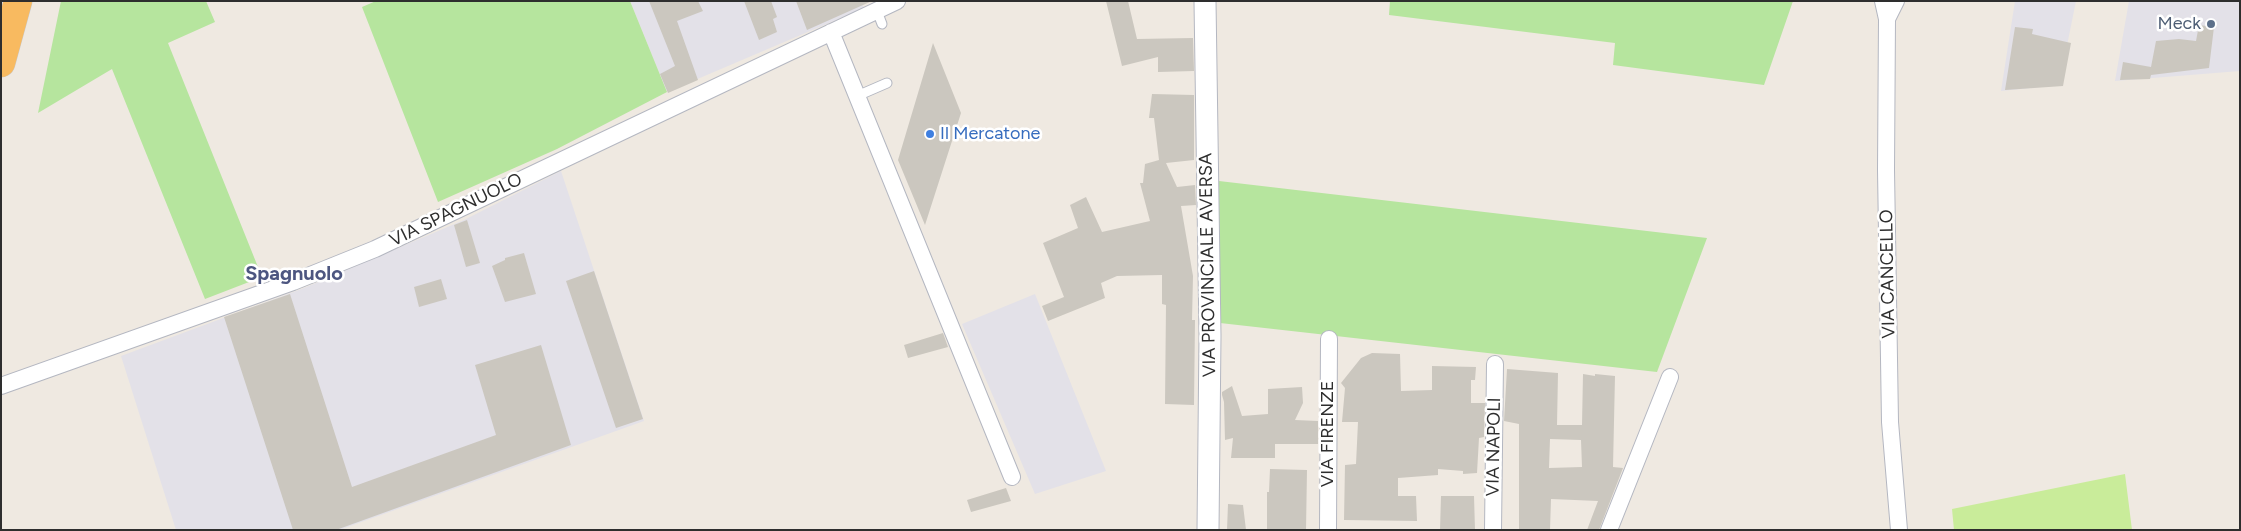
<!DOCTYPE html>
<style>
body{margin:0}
#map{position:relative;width:2241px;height:531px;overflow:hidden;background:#efe9e1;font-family:Figtree,sans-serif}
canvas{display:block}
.frame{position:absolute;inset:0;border:2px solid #2e2e2e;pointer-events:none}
</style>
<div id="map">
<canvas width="2241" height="531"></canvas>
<div class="frame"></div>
</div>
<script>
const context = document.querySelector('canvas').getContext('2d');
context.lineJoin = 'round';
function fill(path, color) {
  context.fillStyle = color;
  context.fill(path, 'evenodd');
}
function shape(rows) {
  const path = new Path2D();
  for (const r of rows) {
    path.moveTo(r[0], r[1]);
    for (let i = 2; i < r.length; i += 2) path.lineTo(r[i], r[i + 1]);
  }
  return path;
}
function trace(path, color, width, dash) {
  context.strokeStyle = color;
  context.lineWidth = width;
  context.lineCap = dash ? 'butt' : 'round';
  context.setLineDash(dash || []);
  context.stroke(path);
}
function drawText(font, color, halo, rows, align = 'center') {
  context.font = font + ' Figtree,sans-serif';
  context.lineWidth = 5;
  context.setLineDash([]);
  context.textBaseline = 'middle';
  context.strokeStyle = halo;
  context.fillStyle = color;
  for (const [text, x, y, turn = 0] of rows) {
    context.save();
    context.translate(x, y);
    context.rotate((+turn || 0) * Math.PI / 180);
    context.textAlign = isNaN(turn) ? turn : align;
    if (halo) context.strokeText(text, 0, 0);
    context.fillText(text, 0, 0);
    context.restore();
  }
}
fill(shape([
 [630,1,861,1,864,8,667,92],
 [2015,1,2076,1,2059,85,2001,91],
 [2129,1,2240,2,2240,71,2115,81],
 [561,171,644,421,339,530,176,530,121,356,304,288,464,220],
 [1035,294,1106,471,1035,494,962,324]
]), '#e3e1e8');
fill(shape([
 [61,1,206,1,215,22,168,43,262,277,205,299,112,69,38,113],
 [376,1,630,1,667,92,557,149,438,202,362,7],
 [1390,1,1793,1,1764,85,1613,65,1615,43,1389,15],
 [1219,181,1707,238,1657,372,1220,323]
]), '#b6e59e');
fill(shape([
 [2125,474,2132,530,1954,530,1952,509]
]), '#c9ec9a');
fill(shape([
 [649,1,698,1,703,11,677,21,698,80,668,93,660,74,675,66],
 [744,1,771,1,777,17,773,19,777,32,759,40],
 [796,1,872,1,807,30],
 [1106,1,1128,1,1137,39,1193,38,1194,71,1158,72,1158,57,1122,66],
 [2199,25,2214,27,2209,68,2151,75,2150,79,2120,80,2123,62,2151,67,2156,41,2179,39,2196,41],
 [2015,27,2033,29,2032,34,2071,43,2063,86,2005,90],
 [933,43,961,113,925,225,898,160],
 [1152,94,1194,95,1194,160,1166,163,1177,187,1195,185,1196,205,1181,206,1193,276,1192,320,1195,320,1194,405,1165,404,1166,305,1162,304,1162,275,1117,276,1101,283,1105,298,1048,321,1042,306,1064,297,1043,243,1078,228,1070,205,1086,197,1102,232,1150,221,1140,183,1143,183,1145,164,1159,160,1154,118,1149,118],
 [467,220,480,263,466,267,454,225],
 [524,253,536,294,505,302,492,266,505,260,505,258],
 [594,271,643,419,616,428,566,281],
 [441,279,447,299,419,307,414,287],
 [290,294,352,487,496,435,475,365,541,345,571,445,336,530,293,530,224,317],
 [943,333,948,347,908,358,904,345],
 [1372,353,1400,354,1401,391,1432,390,1432,366,1476,367,1475,380,1471,380,1471,403,1485,403,1484,437,1479,438,1477,473,1463,474,1463,471,1438,469,1438,475,1398,478,1398,496,1416,496,1417,521,1344,520,1345,465,1356,464,1358,422,1342,422,1345,388,1341,383,1361,358],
 [1507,369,1558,373,1557,425,1582,425,1583,374,1595,376,1595,374,1615,376,1613,467,1623,468,1599,530,1587,530,1598,501,1551,499,1550,530,1519,530,1519,424,1504,421],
 [1550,439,1581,440,1582,467,1549,468],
 [1232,386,1242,416,1268,414,1268,389,1302,387,1303,403,1295,420,1318,421,1318,444,1275,444,1275,458,1231,458,1233,438,1225,440,1224,402,1222,395,1222,392],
 [1270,469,1307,470,1306,530,1267,530,1267,492,1269,492],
 [1006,488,1011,501,971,512,967,500],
 [1441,496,1474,496,1475,530,1440,530],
 [1228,504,1243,505,1246,530,1227,530]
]), '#cbc7bf');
const service = shape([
 [877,11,882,24],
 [857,96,887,83]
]);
const minor = shape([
 [1883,1,1887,19,1896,1],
 [1887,19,1886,170,1890,422,1899,530],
 [831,32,1012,477],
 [1,386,293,282,375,249,897,1],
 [1328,530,1329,339],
 [1493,530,1495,364],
 [1609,530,1670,377]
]);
const tertiary = shape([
 [1205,1,1210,336,1208,530]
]);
const trunk = shape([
 [1,63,18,1]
]);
trace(service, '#b4b7c1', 11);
trace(minor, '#b4b7c1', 18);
trace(tertiary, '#b4b7c1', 23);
trace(trunk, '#c9c9c9', 29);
trace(service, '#fff', 9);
trace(minor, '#fff', 16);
trace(tertiary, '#fff', 21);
trace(trunk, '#f8ba60', 28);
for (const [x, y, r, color] of [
 [2211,24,5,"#5c6f8a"],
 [930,134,5,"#3f7fe0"]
]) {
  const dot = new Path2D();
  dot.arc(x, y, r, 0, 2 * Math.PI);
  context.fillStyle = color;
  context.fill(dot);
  trace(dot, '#fff', 2);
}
drawText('18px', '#4e5e75', '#fff', [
 ["Meck",2201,24]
], 'right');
drawText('18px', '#366cbe', '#fff', [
 ["Il Mercatone",940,134]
], 'left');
drawText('18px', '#2e2e2e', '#fff', [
 ["VIA SPAGNUOLO",456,210,-26],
 ["VIA PROVINCIALE AVERSA",1208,265,-91],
 ["VIA CANCELLO",1888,274,-91],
 ["VIA FIRENZE",1328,434,-90],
 ["VIA NAPOLI",1494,447,-89]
]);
drawText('bold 20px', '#4d5680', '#fff', [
 ["Spagnuolo",294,274]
]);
</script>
